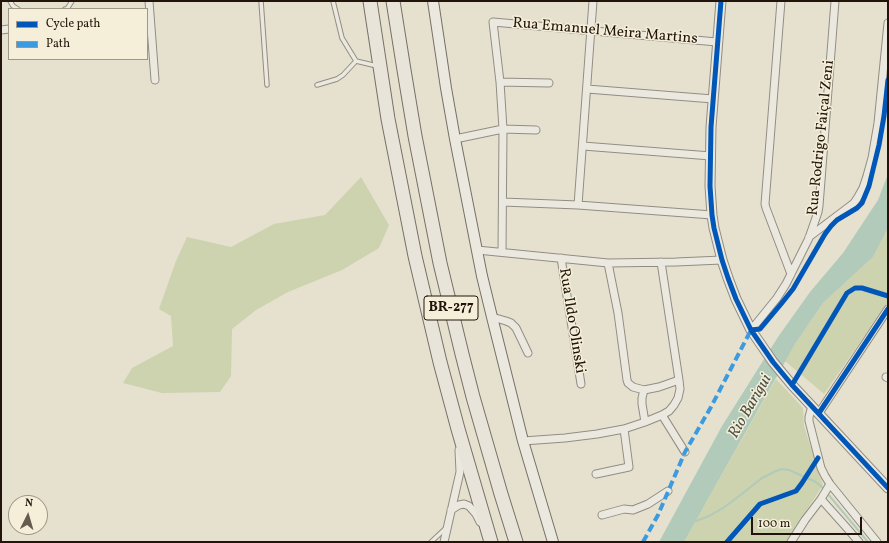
<!DOCTYPE html>
<meta charset="utf-8">
<style>
body{margin:0}
#map{position:relative;width:889px;height:543px;overflow:hidden;background:#e6e1cf;font-family:Vollkorn,serif}
canvas{display:block}
.frame{position:absolute;inset:0;border:2px solid #22140b;pointer-events:none}
.legend{position:absolute;left:8px;top:8px;width:140px;height:52px;box-sizing:border-box;background:#f5efd9;border:1px solid #a19787;margin:0;padding:5px 7px;list-style:none;font-size:12px;color:#22140b}
.legend li{display:flex;align-items:center;gap:8px;height:20px}
.legend b{width:20px;border:1px solid #a19787}
.north{position:absolute;left:8px;top:495px;width:40px;height:40px;box-sizing:border-box;background:#f5efd9;border:1px solid #a19787;border-radius:50%;rotate:5deg;font-size:11px;font-weight:700;line-height:16px;text-align:center;color:#22140b}
.north::after{content:'';display:block;margin:auto;width:14px;height:18px;background:#675c50;clip-path:polygon(50% 0,100% 100%,50% 72%,0 100%)}
.scale{position:absolute;left:751px;top:517px;width:111px;height:18px;box-sizing:border-box;border:2px solid #22140b;border-top:0;padding-left:5px;font-size:12px;line-height:14px;white-space:nowrap;color:#22140b;-webkit-text-stroke:3px #f5efd9;paint-order:stroke}
</style>
<div id="map">
<canvas width="889" height="543"></canvas>
<div class="frame"></div>
<ul class="legend">
<li><b style="height:5px;background:#0057b8"></b>Cycle path</li>
<li><b style="height:5px;background:#3c9ade"></b>Path</li>
</ul>
<div class="north">N</div>
<div class="scale">100 m</div>
</div>
<script>
const context = document.querySelector('canvas').getContext('2d');
context.lineJoin = 'round';
function fill(path, color) {
  context.fillStyle = color;
  context.fill(path, 'evenodd');
}
function shape(rows) {
  const path = new Path2D();
  for (const r of rows) {
    path.moveTo(r[0], r[1]);
    for (let i = 2; i < r.length; i += 2) path.lineTo(r[i], r[i + 1]);
  }
  return path;
}
function trace(path, color, width, dash) {
  context.strokeStyle = color;
  context.lineWidth = width;
  context.lineCap = dash ? 'butt' : 'round';
  context.setLineDash(dash || []);
  context.stroke(path);
}
function drawText(font, color, halo, rows, align = 'center') {
  context.font = font + ' Vollkorn,serif';
  context.lineWidth = 3;
  context.setLineDash([]);
  context.textBaseline = 'middle';
  context.strokeStyle = halo;
  context.fillStyle = color;
  for (const [text, x, y, turn = 0] of rows) {
    context.save();
    context.translate(x, y);
    context.rotate((+turn || 0) * Math.PI / 180);
    context.textAlign = isNaN(turn) ? turn : align;
    if (halo) context.strokeText(text, 0, 0);
    context.fillText(text, 0, 0);
    context.restore();
  }
}
fill(shape([
 [361,177,389,225,379,248,342,270,288,292,256,310,232,329,231,376,220,392,162,393,123,383,132,368,173,346,171,316,159,309,176,261,187,237,231,247,274,224,325,215],
 [888,228,888,302,824,394,785,361,795,344,823,303,873,257],
 [776,379,803,408,804,426,823,485,786,542,684,542]
]), '#cdd2af');
fill(shape([
 [888,174,888,228,873,257,823,303,795,344,684,542,659,542,722,426,778,337,810,292,843,253,878,200]
]), '#b1caba');
trace(shape([
 [693,522,709,516,723,508,734,500,762,478,776,471,782,469,789,470,814,481,822,487,868,542]
]), '#b1caba', 2);
const service = shape([
 [10,1,13,6,18,9],
 [261,1,267,85],
 [333,1,342,38,356,61,377,66],
 [65,9,67,9,72,1],
 [317,85,337,79,343,75,356,61],
 [431,542,446,528]
]);
const minor = shape([
 [149,1,155,80],
 [781,1,765,204,766,208,791,274],
 [1,30,9,29],
 [500,82,549,83],
 [587,89,713,99],
 [455,139,503,129,536,130],
 [583,146,711,156],
 [503,202,578,205,712,215],
 [578,205,593,1],
 [809,237,854,203,858,197,863,188,867,176,872,158,878,123,888,23],
 [477,250,608,263,676,262,722,260],
 [502,252,503,129,500,82,493,22,717,42],
 [561,258,581,384],
 [608,263,618,313,627,380,628,383,633,387,644,390,659,387,679,380],
 [492,317,506,321,511,323,516,328,528,353],
 [751,330,777,298,786,284,809,238,818,212,819,206,835,1],
 [886,377,888,378],
 [644,390,642,398,642,404,645,422],
 [819,413,888,309],
 [662,415,685,452],
 [523,441,565,438,597,434,624,429,645,422,662,415,669,411,674,405,678,398,680,389,679,380,661,262],
 [596,474,629,467,624,429],
 [830,484,877,542],
 [821,499,846,527,859,542],
 [451,510,459,505,464,504,469,506,476,514,480,522],
 [602,515,624,509,633,510,648,504,668,491],
 [444,542,460,472,459,450],
 [791,542,805,520,821,499,830,484,825,476,821,468,809,421,809,417,812,406]
]);
const tertiary = shape([
 [721,1,711,127,710,186,712,215,714,228,722,260,728,278,736,299,751,330,773,362,792,385,888,488]
]);
const secondary = shape([
 [433,1,446,88,455,139,482,276,492,317,523,441,553,542]
]);
const motorway = shape([
 [370,1,388,119,415,256,440,362,458,429,491,542],
 [393,1,404,70,415,136,440,263,462,354,473,397,501,494,516,542]
]);
trace(service, '#928d82', 5.5);
trace(minor, '#928d82', 9);
trace(tertiary, '#928d82', 11);
trace(secondary, '#767167', 12);
trace(motorway, '#767167', 15);
trace(service, '#ebe9df', 3.5);
trace(minor, '#ebe9df', 7);
trace(tertiary, '#ebe9df', 9);
trace(secondary, '#ebe9df', 10);
trace(motorway, '#e8e4da', 13);
trace(shape([
 [643,542,658,515,685,452,711,407,751,330]
]), '#3c9ade', 4, [8, 4]);
trace(shape([
 [721,1,711,127,710,186,712,215,714,228,722,260,728,278,736,299,751,330,773,362,792,385,888,488],
 [751,330,760,329,781,304,793,289,825,234,831,226,837,220,857,208,862,203,869,186,879,145,884,116,888,80],
 [792,385,847,293,855,288,862,288,888,296],
 [819,413,888,309],
 [727,542,760,504,796,491,802,483,818,458]
]), '#0057b8', 5);
for (const [x, y, w] of [
 [451,308,54]
]) {
  const box = new Path2D();
  box.roundRect(x - w / 2, y - 12, w, 24, 3);
  context.fillStyle = '#f5efd9';
  context.fill(box);
  trace(box, '#22140b', 1);
}
drawText('bold 14px', '#22140b', null, [
 ["BR-277",451,308]
]);
drawText('15px', '#22140b', '#f5efd9', [
 ["Rua Emanuel Meira Martins",605,32,5],
 ["Rua Rodrigo Faiçal Zeni",822,138,-84],
 ["Rua Ildo Olinski",571,321,81]
]);
drawText('italic 16px', '#4c5045', '#f5efd9', [
 ["Rio Barigui",751,407,-60]
]);
</script>
